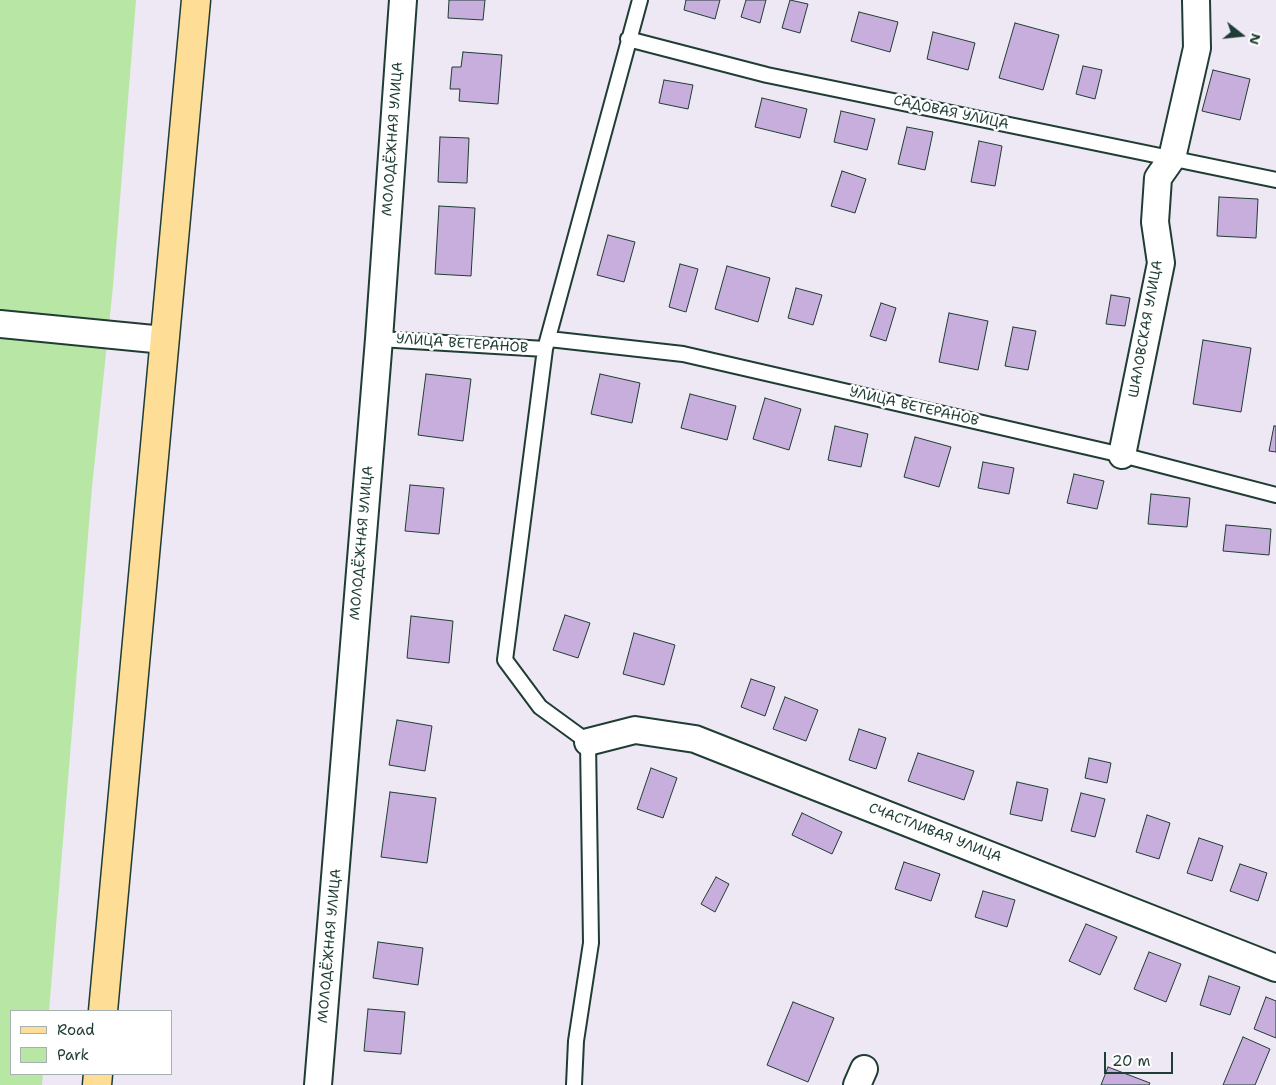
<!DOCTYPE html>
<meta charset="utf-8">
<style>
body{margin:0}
#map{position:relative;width:1276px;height:1085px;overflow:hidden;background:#eee7f4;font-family:"Shantell Sans",sans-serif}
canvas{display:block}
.legend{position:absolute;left:10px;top:1010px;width:162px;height:65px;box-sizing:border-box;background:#fff;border:1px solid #a5b1ae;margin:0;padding:6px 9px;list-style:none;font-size:15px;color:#1f3d34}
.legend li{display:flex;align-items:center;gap:10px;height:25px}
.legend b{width:25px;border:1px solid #a5b1ae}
.north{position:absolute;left:1216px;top:10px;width:50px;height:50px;-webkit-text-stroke:4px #fff;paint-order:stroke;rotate:106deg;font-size:14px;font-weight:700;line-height:20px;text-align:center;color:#1f3d34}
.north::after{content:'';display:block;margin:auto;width:18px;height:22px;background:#1f3d34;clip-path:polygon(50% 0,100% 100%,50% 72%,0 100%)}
.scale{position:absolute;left:1104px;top:1052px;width:69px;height:22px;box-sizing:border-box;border:2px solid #1f3d34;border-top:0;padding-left:6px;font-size:15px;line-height:18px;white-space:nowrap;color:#1f3d34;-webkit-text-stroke:4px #fff;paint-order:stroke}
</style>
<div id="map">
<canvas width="1276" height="1085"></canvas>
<ul class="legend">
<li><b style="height:6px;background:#fedd96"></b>Road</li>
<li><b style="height:14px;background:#b8e6a5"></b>Park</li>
</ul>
<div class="north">N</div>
<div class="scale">20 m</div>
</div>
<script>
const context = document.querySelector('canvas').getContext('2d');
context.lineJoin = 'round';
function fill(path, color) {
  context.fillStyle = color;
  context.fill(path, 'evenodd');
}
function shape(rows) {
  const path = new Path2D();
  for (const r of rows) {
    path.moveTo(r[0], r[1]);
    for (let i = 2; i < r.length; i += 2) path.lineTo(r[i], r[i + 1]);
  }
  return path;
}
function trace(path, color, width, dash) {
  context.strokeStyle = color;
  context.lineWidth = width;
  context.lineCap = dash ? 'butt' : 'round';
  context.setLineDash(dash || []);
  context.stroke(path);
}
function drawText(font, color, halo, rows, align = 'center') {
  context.font = font + ' "Shantell Sans",sans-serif';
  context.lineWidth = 5;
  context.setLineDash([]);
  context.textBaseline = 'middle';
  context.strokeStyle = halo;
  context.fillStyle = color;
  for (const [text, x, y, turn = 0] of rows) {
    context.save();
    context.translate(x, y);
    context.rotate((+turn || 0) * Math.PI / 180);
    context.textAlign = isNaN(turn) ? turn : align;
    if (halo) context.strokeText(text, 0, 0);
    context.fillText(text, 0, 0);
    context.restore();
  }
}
fill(shape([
 [0,0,136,0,113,286,92,487,49,1011,11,1011,11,1074,43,1074,42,1085,0,1085]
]), '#b8e6a5');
const building = shape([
 [449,0,485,0,483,20,448,18,449,0],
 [686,0,720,0,715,19,684,10,686,0],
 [746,0,766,0,760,23,741,17,746,0],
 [790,0,808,4,800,33,782,28,790,0],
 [859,12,898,22,890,52,851,41,859,12],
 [1015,23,1059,35,1043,90,999,78,1015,23],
 [933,32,975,43,968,70,927,59,933,32],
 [463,52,502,55,498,104,459,101,460,89,450,89,452,67,461,67,463,52],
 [1083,66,1102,70,1095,99,1076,94,1083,66],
 [1213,70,1250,79,1240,120,1202,111,1213,70],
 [664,80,693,85,688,109,659,103,664,80],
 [762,98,807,109,800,138,755,127,762,98],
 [841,111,875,119,867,150,834,142,841,111],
 [907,127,933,132,925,170,898,164,907,127],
 [440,137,469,138,467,183,438,182,440,137],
 [979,141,1002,146,995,186,971,182,979,141],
 [842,171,866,179,855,213,831,206,842,171],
 [1219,197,1258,199,1256,238,1217,236,1219,197],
 [439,206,475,208,471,276,435,274,439,206],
 [608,235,635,242,624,282,597,275,608,235],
 [680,264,698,269,686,312,669,307,680,264],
 [727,266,770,278,758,322,715,309,727,266],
 [796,288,822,295,813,325,788,318,796,288],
 [1111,295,1130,298,1125,326,1106,324,1111,295],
 [881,303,896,308,886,341,870,336,881,303],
 [949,313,988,321,978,370,939,362,949,313],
 [1013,327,1036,331,1028,370,1005,366,1013,327],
 [1203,340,1251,348,1241,412,1193,404,1203,340],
 [426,374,471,379,463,441,418,435,426,374],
 [600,374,640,383,632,423,591,414,600,374],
 [690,394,736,406,727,440,681,428,690,394],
 [765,398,801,409,789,450,753,439,765,398],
 [835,426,868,434,861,467,828,460,835,426],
 [1274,426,1276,426,1276,452,1269,451,1274,426],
 [915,437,951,447,939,487,904,477,915,437],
 [983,462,1014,468,1009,494,978,488,983,462],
 [1074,474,1104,481,1097,509,1067,503,1074,474],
 [410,485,444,488,439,534,405,531,410,485],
 [1151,494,1190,498,1187,527,1148,524,1151,494],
 [1226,525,1271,529,1269,555,1223,551,1226,525],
 [565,615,590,623,578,658,553,650,565,615],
 [411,616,453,621,449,663,407,658,411,616],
 [634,633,675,645,664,685,623,674,634,633],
 [751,679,775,687,765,716,741,707,751,679],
 [785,697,818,710,806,741,773,729,785,697],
 [397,720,432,726,425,771,389,765,397,720],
 [859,729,886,738,876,769,849,760,859,729],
 [918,753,974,771,964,800,908,781,918,753],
 [1089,758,1111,763,1107,783,1085,778,1089,758],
 [651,768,677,778,663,818,637,809,651,768],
 [1017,782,1048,789,1042,821,1010,814,1017,782],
 [390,792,436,798,427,863,381,857,390,792],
 [1081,793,1105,799,1095,837,1071,831,1081,793],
 [802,813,842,832,832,854,792,835,802,813],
 [1147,815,1170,823,1159,859,1136,852,1147,815],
 [1199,838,1223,846,1212,881,1187,873,1199,838],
 [904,862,940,874,931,901,895,889,904,862],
 [1240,864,1267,873,1258,901,1230,891,1240,864],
 [716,877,729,884,715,912,701,904,716,877],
 [983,891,1015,900,1007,927,975,917,983,891],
 [1086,924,1117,937,1100,975,1069,961,1086,924],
 [378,942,423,948,418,985,373,978,378,942],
 [1149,952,1181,964,1166,1002,1134,989,1149,952],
 [1209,976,1240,987,1230,1015,1200,1005,1209,976],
 [1266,997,1276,1001,1276,1038,1254,1029,1266,997],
 [793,1002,834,1018,808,1082,767,1065,793,1002],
 [368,1009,405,1012,401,1054,364,1051,368,1009],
 [1243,1037,1270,1049,1255,1085,1223,1085,1243,1037],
 [1108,1067,1150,1083,1149,1085,1101,1085,1108,1067]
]);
fill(building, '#c7aedc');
trace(building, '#1f3d34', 1);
const service = shape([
 [628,39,767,75,1276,180],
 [379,339,545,349],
 [549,339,683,354,1122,455,1276,495],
 [574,1085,576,1041,591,943,588,742,540,707,505,660,545,349,640,0]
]);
const minor = shape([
 [0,324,164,340],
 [1122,455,1161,263,1155,222,1158,178,1172,158,1197,48,1196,0],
 [588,742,635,730,695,739,1276,968],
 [318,1085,379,339,403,0],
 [857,1085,864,1069]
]);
const primary = shape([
 [103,1011,196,0],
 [97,1085,98,1074]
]);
trace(service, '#1f3d34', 18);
trace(minor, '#1f3d34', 30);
trace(primary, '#1f3d34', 31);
trace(service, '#fff', 14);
trace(minor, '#fff', 26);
trace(primary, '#fedd96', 28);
drawText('14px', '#1f3d34', '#fff', [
 ["САДОВАЯ УЛИЦА",951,113,12],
 ["МОЛОДЁЖНАЯ УЛИЦА",393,139,-86],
 ["ШАЛОВСКАЯ УЛИЦА",1146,329,-80],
 ["УЛИЦА ВЕТЕРАНОВ",462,344,4],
 ["УЛИЦА ВЕТЕРАНОВ",914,407,13],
 ["МОЛОДЁЖНАЯ УЛИЦА",362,543,-85],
 ["СЧАСТЛИВАЯ УЛИЦА",935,833,21],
 ["МОЛОДЁЖНАЯ УЛИЦА",330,946,-85]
]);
</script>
